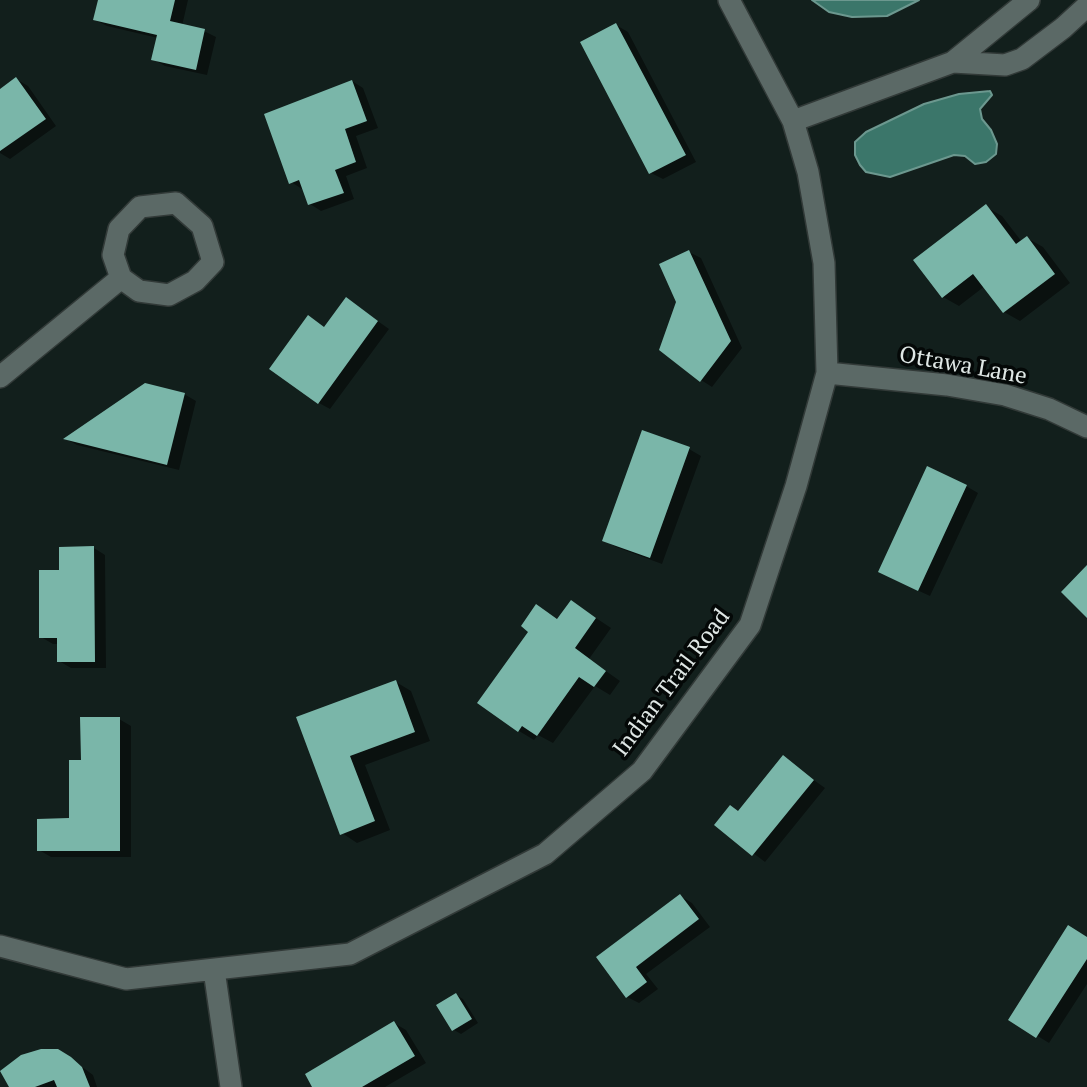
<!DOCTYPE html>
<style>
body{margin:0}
canvas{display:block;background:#121f1c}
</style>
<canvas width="1087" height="1087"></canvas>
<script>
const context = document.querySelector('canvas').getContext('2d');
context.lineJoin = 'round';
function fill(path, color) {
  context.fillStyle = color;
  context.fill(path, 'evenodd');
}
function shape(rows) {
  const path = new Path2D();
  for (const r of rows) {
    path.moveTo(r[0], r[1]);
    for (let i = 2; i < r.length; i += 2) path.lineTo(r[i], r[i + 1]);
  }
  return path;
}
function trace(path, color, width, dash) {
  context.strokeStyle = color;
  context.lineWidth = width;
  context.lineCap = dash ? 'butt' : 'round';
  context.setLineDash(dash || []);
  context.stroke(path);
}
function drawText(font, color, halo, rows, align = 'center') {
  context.font = font + ' "PT Serif",serif';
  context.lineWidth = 7;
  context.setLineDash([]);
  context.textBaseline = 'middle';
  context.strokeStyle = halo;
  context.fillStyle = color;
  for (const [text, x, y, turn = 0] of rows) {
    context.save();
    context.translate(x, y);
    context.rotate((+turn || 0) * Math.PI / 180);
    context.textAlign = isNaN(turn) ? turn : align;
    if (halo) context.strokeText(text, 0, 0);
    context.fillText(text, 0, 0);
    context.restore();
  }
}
const water = shape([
 [812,0,919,0,887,16,852,17,829,12,812,0],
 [990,91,992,95,980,109,982,119,991,130,997,144,996,154,986,162,975,164,965,156,954,155,890,177,866,172,860,165,855,155,855,142,866,132,924,104,959,94,990,91]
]);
fill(water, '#3b766a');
trace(water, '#6c988f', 2);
fill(shape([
 [100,0,188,0,182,26,204,31,216,37,207,75,165,66,153,59,158,38,107,26,95,20],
 [616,25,628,32,696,162,663,179,651,173],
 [16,79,28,86,56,126,10,159,0,153,0,91],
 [352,81,363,88,378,128,356,136,367,168,346,176,354,199,321,211,310,204,302,189,291,182],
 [986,207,1002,216,1022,242,1027,238,1043,247,1070,283,1020,321,1004,312,985,286,959,306,943,297],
 [689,252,701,258,742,348,712,387,701,380,678,302],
 [358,307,389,329,330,409,319,403,326,328],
 [184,394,196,401,179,470,77,445,66,439],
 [689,449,701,456,662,564,616,547,604,540],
 [966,486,978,493,930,596,891,578],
 [94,548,105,555,106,668,71,668,59,661,59,644,53,644,41,637,61,572],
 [572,602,611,628,589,659,620,681,610,695,595,686,553,743,538,735,534,740,519,731,531,631,537,606,559,620],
 [396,682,411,691,430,741,365,765,390,830,357,843,342,833,298,718],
 [119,719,131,726,131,857,51,857,39,850,71,820],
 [783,758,825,788,765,862,716,825,739,812],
 [680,896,692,903,710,927,646,974,658,989,639,1003,627,997,598,957],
 [1087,938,1087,984,1049,1043,1010,1019],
 [456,995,463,999,478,1023,461,1034,454,1030],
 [394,1023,406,1030,426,1063,385,1087,314,1087],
 [70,1058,93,1075,97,1087,12,1087]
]), '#0007');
fill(shape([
 [98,0,175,0,170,21,205,29,196,70,151,60,157,35,93,20],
 [616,23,686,155,649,174,580,42],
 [16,77,46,119,0,151,0,89],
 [352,80,367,121,345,129,356,162,335,170,344,193,308,205,299,180,289,184,264,114],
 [986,204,1016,244,1027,236,1055,274,1003,313,973,274,942,298,913,260],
 [689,250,731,341,700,382,659,350,676,302,659,264],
 [346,297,378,321,318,404,269,369,308,315,324,327],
 [145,383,185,393,167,465,63,439],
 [642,430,690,447,650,558,602,541],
 [927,466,967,485,918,591,878,572],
 [94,546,95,662,57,662,57,638,39,638,39,570,59,570,59,547],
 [1087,565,1087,618,1061,592],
 [571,600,596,618,575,648,606,671,594,687,579,677,537,736,522,726,518,732,477,703,528,632,521,626,536,604,557,619],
 [396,680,415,732,350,756,375,821,340,835,296,717],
 [80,717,120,717,120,851,37,851,37,819,69,818,69,760,81,760],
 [783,755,814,780,752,856,714,825,730,805,738,811],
 [680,894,699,919,636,967,647,982,626,998,596,957],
 [1068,925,1087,937,1087,959,1036,1038,1008,1020],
 [456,993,472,1019,452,1031,436,1005],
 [394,1021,415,1056,362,1087,312,1087,305,1074],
 [41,1049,58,1049,71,1057,82,1067,90,1087,57,1087,54,1080,35,1087,9,1087,0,1071,21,1055]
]), '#7ab6a9');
const street = shape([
 [953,62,1005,65,1022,59,1063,28,1087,6],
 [793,121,953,62,1029,0],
 [176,203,202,226,213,262,195,281,169,295,139,291,121,278,113,255,119,229,140,207,176,203],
 [827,373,947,385,1005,395,1049,409,1087,427],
 [0,377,121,278],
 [0,946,126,979,350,954,545,854,642,771,750,625,796,486,827,373,824,263,808,172,793,121,729,0],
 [214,970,231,1087]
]);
trace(street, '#323a38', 24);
trace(street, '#5b6966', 21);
drawText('23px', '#dfe7e5', '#040807', [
 ["Ottawa Lane",963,366,10],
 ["Indian Trail Road",672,683,-53]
]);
</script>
